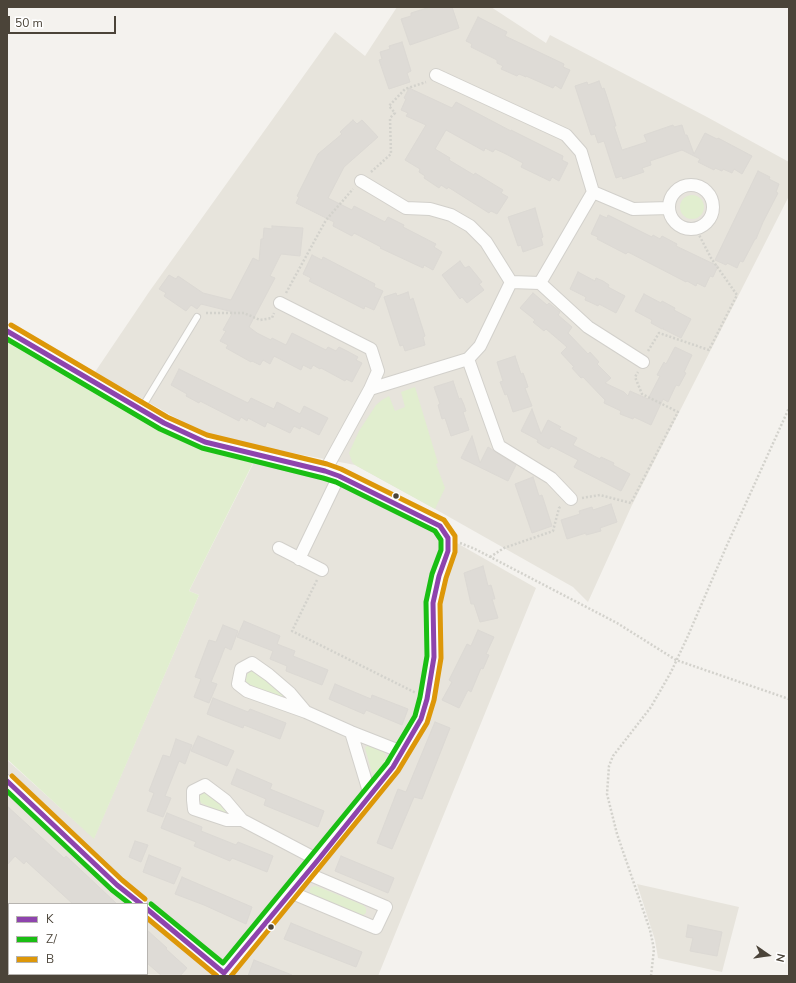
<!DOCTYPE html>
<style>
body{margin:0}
#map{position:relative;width:796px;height:983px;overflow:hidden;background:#f4f2ee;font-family:"Nunito Sans",sans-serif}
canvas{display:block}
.frame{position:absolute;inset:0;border:8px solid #4b4439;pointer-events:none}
.legend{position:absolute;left:8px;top:903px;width:140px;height:72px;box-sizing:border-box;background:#fff;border:1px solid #b7b4b0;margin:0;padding:5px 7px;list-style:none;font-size:12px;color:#4b4439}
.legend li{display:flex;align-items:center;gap:8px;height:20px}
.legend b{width:20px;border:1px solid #b7b4b0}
.north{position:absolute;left:748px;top:935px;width:40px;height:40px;-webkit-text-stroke:3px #fff;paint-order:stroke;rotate:103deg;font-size:11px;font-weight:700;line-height:16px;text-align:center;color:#4b4439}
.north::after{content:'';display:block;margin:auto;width:14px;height:18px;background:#4b4439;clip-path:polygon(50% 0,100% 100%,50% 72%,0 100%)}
.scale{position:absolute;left:8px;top:16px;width:108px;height:18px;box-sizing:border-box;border:2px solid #4b4439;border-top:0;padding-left:5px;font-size:12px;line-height:14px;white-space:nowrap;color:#4b4439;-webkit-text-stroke:3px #fff;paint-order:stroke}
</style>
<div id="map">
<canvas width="796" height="983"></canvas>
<div class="frame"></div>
<ul class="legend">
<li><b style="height:5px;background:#8e44ad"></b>K</li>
<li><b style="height:5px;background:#1abe14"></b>Z/</li>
<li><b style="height:5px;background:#dd9709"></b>B</li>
</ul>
<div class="north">N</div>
<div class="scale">50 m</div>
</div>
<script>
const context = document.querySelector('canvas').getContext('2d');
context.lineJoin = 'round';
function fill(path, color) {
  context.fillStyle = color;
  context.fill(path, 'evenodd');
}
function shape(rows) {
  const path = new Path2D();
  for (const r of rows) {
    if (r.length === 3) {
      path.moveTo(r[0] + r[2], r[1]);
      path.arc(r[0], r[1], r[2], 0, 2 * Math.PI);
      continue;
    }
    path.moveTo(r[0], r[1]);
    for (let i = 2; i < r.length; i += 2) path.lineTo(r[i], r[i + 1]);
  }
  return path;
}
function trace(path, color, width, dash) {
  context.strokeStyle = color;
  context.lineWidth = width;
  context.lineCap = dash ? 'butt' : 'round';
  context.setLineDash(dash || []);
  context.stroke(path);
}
fill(shape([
 [397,7,491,7,546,43,550,35,707,117,789,162,789,196,632,505,588,602,573,587,435,509,355,465,262,447,210,434,176,418,95,372,149,292,335,32,365,56],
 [255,460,339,476,536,588,378,976,7,976,7,760,94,838,199,595,189,591],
 [9,904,147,904,147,974,9,974],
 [637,884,739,907,722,972,658,958,655,940]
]), '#e7e4dc');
fill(shape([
 [692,207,12],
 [8,340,201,450,253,463,189,591,199,595,94,839,7,759,7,342],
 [415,387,438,463,436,464,445,488,435,509,355,465,352,462,349,453,359,431,376,405,382,400,389,396,395,411,405,407,401,392],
 [252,671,257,673,283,695,284,698,281,698,248,684,246,682,246,676,249,672],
 [369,744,383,750,385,755,387,762,386,768,381,774,377,775,372,773,365,748],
 [203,792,205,792,230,810,231,813,228,815,201,803,198,797],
 [316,886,363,905,366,908,366,913,362,916,309,894,311,887]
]), '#e1eecf');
const building = shape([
 [430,7,452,7,459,28,410,45,401,19,411,16,411,13,430,7],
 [478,17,507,32,505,36,564,64,563,67,570,70,561,89,555,85,553,88,526,76,526,77,519,74,517,76,501,69,503,66,497,63,497,60,471,47,472,44,466,41,478,17],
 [402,42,411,71,407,73,410,82,389,89,379,60,382,59,380,52,390,49,389,46,402,42],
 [599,81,602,89,604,88,608,100,616,126,614,126,622,150,647,142,644,135,673,125,674,127,682,125,685,135,687,135,694,154,705,133,717,139,718,138,752,156,742,174,734,169,732,173,723,169,722,171,715,168,714,170,698,162,700,159,682,150,650,161,651,165,642,168,644,172,623,179,622,176,616,178,604,141,598,143,595,134,591,135,575,86,587,82,588,85,599,81],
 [409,88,452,108,456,102,511,131,511,130,563,156,562,160,568,163,559,181,552,177,550,181,521,167,523,163,504,153,495,149,493,152,485,148,484,151,446,130,435,149,450,158,449,160,474,175,475,173,503,190,501,193,508,197,497,214,491,211,489,213,448,187,447,189,441,185,439,188,424,178,425,176,419,172,420,169,405,160,426,125,406,116,408,113,401,110,406,99,404,98,409,88],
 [353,120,357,124,362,120,378,137,344,167,328,198,352,210,354,206,385,222,388,217,404,225,403,227,436,244,434,247,442,252,433,270,424,265,423,268,380,248,381,247,354,233,352,236,333,226,334,222,296,203,299,197,297,196,318,154,342,134,340,132,353,120],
 [758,171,770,177,769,179,779,184,776,192,778,193,763,222,756,239,755,239,743,262,740,261,737,268,727,263,726,265,715,260,758,171],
 [535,208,543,237,541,238,543,245,523,252,521,245,518,246,508,217,535,208],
 [600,215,607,218,608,215,652,237,653,235,660,239,662,236,677,244,676,246,718,266,713,277,710,276,705,287,697,283,696,286,687,281,686,282,628,252,626,254,597,239,598,237,591,234,600,215],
 [272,226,303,228,300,256,281,254,270,276,275,278,249,327,257,333,271,340,272,338,286,345,292,333,326,350,328,347,336,351,339,347,347,351,358,357,356,360,362,363,352,382,346,379,345,381,321,368,320,369,313,365,311,369,303,365,301,370,274,356,270,364,263,360,260,365,252,361,251,362,226,348,228,345,220,341,226,331,223,330,233,312,201,304,197,309,191,305,186,311,164,296,166,293,159,289,169,275,176,279,178,276,203,293,231,300,253,258,259,261,261,239,263,239,264,228,272,229,272,226],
 [312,255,322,260,323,257,375,284,374,287,383,291,374,310,365,306,364,309,309,281,311,278,303,274,312,255],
 [460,261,465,268,469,266,482,282,479,284,484,290,467,303,462,297,460,299,442,275,460,261],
 [578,272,595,281,596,278,603,281,609,285,608,287,625,296,616,313,599,304,598,306,592,303,585,300,586,297,570,289,578,272],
 [408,292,410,300,413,298,417,311,425,336,423,337,425,345,405,351,403,345,400,346,384,297,396,293,397,296,408,292],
 [533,293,547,305,549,303,560,312,558,315,572,327,568,333,588,354,590,352,599,362,597,364,611,378,605,383,624,392,628,396,630,391,648,399,660,376,657,375,664,362,666,364,675,347,692,355,684,372,686,373,679,386,676,385,668,402,663,399,651,425,634,417,633,419,620,414,621,411,604,403,605,400,583,377,581,378,572,368,574,367,561,353,567,347,546,329,544,331,533,322,535,320,520,308,533,293],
 [644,294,661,303,662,301,675,308,674,310,691,319,681,338,663,329,664,328,662,329,651,323,652,320,635,311,644,294],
 [515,356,521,374,523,373,526,381,528,387,525,388,532,406,513,412,507,394,505,395,500,382,503,381,497,362,515,356],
 [179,369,248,403,251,398,274,409,277,402,300,414,304,406,328,418,319,435,301,426,300,429,294,426,290,433,267,422,265,427,248,418,247,421,241,417,239,421,200,401,199,403,186,396,187,394,171,385,179,369],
 [453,381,459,399,461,398,464,405,466,411,463,412,469,430,451,436,445,418,442,419,438,405,440,404,434,387,453,381],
 [532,409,541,434,548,420,561,427,559,429,577,438,573,445,600,459,601,457,614,463,613,465,630,474,621,491,574,467,578,460,551,446,549,449,543,446,537,442,538,440,521,431,532,409],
 [472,436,480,463,488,447,516,465,508,481,461,458,472,436],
 [533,477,539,496,542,495,552,526,532,533,515,484,533,477],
 [611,504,617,522,600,528,601,531,586,535,586,533,567,539,561,520,580,514,579,511,592,507,593,510,611,504],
 [483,566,488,586,491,585,495,599,492,599,498,618,480,622,474,604,471,604,464,573,483,566],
 [244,621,280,636,277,644,295,651,293,656,328,670,322,685,286,671,287,666,270,659,273,651,237,637,244,621],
 [223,625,238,631,231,650,225,647,218,665,211,682,217,684,209,703,194,697,201,679,195,677,209,640,216,642,223,625],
 [478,630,494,637,486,654,489,655,483,669,481,668,471,692,468,690,459,708,442,700,452,682,449,680,467,644,471,646,478,630],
 [335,684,371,699,372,695,408,709,402,725,366,710,364,714,329,699,335,684],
 [213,698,248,712,250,709,286,723,280,739,244,725,243,728,207,714,213,698],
 [435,722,450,728,422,799,414,797,392,849,377,843,398,789,406,792,435,722],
 [198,736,234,751,227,766,191,751,198,736],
 [176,739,192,745,185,764,179,761,165,796,171,798,163,817,147,811,154,793,149,791,163,755,170,757,176,739],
 [237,769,272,784,270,789,324,811,318,827,264,805,266,799,231,784,237,769],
 [7,806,64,858,66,856,117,904,73,904,26,861,24,864,15,856,7,865,7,806],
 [167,813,202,827,201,831,236,845,238,842,273,856,267,872,232,858,230,861,194,846,196,842,161,828,167,813],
 [135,841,148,845,141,862,129,857,135,841],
 [149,855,181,868,174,884,143,872,149,855],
 [341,856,394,878,388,893,335,871,341,856],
 [182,877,252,907,246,924,204,905,175,894,182,877],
 [291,923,362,952,356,967,284,939,291,923],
 [688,925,722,932,717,956,690,951,693,938,686,937,688,925],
 [147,930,167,948,166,949,187,968,180,976,162,976,147,963,147,930],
 [254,960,292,975,292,976,248,976,254,960]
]);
fill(building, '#dedbd6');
trace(building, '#dcd9d4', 1);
const lane = shape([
 [141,409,197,317]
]);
const street = shape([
 [361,181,406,208,430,209,451,215,470,226,486,242,511,282],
 [691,207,22],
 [593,192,633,209,669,208],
 [540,283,588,327,643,362],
 [280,303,371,349,378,371,370,389],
 [7,331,164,423,205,442,325,471,339,476,440,526,448,538,448,551,439,576,433,603,434,657,427,699,421,719,393,767,318,860,224,973],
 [468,359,499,446,551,478,571,499],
 [325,471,370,389,468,359,480,346,511,282,540,283,593,192,581,152,566,135,436,75],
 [279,548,322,570],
 [299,559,339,476],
 [306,712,247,691,238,684,241,669,252,663,269,675,290,693,306,712,351,732,402,752],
 [351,732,370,795],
 [7,781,117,885,141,904],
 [242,820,227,820,194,809,193,800,193,791,205,785,225,800,242,820,318,860],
 [290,892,376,928,386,907,306,873],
 [147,909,227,976]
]);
trace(lane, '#d2d0cb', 8);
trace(street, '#d2d0cb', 14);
trace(shape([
 [371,172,391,154,390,118,395,113,389,106,405,89,426,82],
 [286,293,326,220,353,189],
 [206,313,244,313,260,320,272,318,274,313],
 [648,351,659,333,709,350,737,295,711,258,696,229],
 [582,498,600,495,631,503,678,412,642,394,635,377,638,372],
 [460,543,475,549,617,623,676,660,789,699],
 [490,557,504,548,553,531,559,508,562,506],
 [317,580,292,631,416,693],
 [651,976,654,949,650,930,617,834,607,794,609,766,613,756,651,707,671,672,687,638,727,545,789,408]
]), '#d3d2cc', 2.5, [2, 2]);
trace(lane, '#fdfdfc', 6);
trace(street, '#fdfdfc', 12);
trace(shape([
 [7,331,164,423,205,442,325,471,339,476,440,526,448,538,448,551,439,576,433,603,434,657,427,699,421,719,393,767,318,860,224,973],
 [7,781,117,885,141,904],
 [147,909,224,973]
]), '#8e44ad', 5);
trace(shape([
 [7,339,160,429,202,448,323,478,336,482,435,531,441,540,441,550,432,574,426,602,427,656,420,697,415,716,387,763,223,963,151,904],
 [7,791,112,890,130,904]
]), '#1abe14', 5);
trace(shape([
 [11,325,167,417,207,435,327,464,341,469,444,520,455,536,455,552,446,578,440,604,441,658,434,700,427,723,398,771,231,976],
 [12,776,122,880,145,899],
 [147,918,217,976]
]), '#dd9709', 5);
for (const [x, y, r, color] of [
 [396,496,3.5,"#4b4439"],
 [271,927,3.5,"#4b4439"]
]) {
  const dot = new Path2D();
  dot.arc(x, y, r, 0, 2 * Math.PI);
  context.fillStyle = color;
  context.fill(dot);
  trace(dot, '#fff', 1.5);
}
</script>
